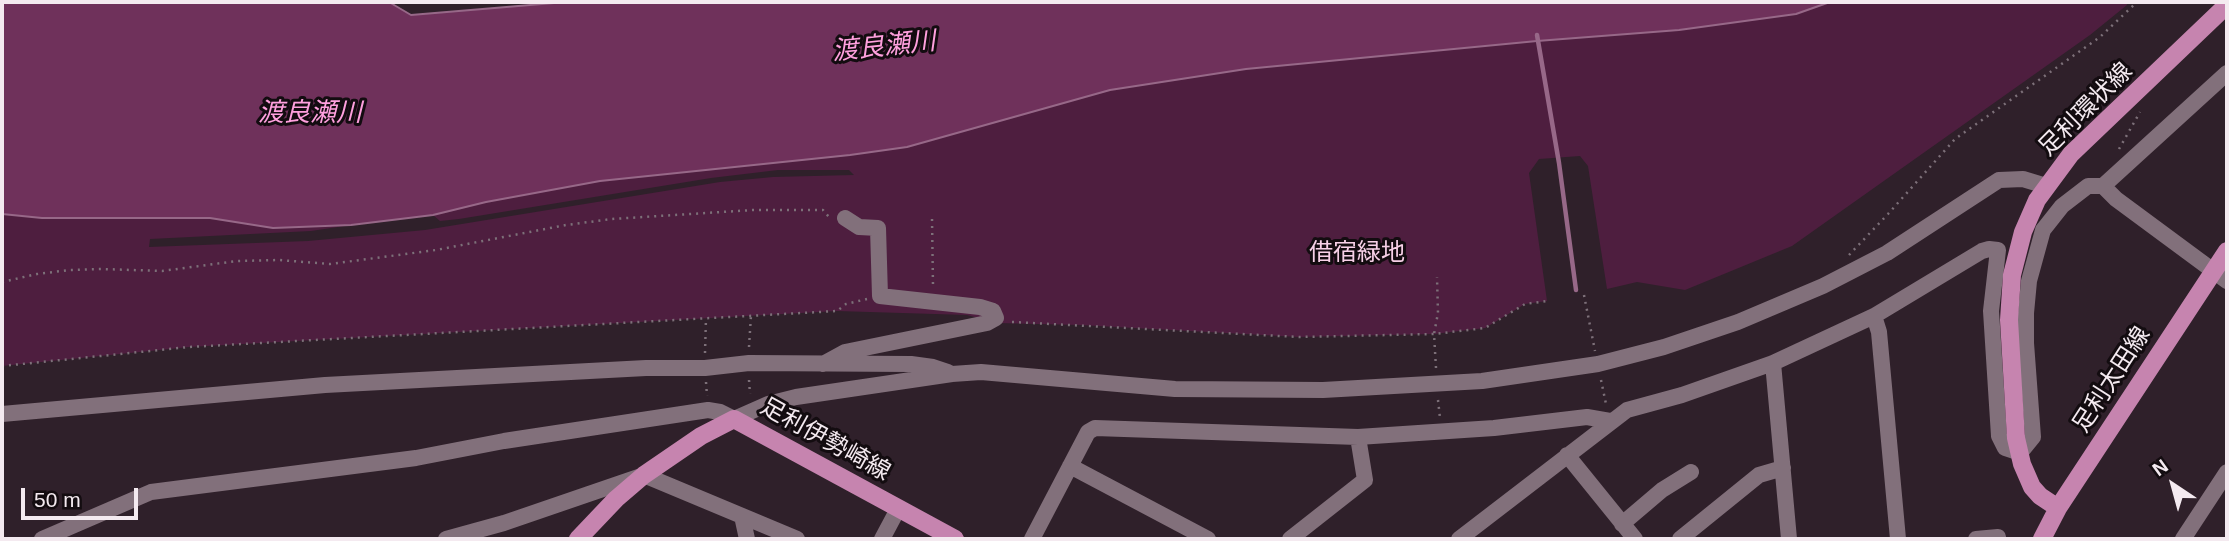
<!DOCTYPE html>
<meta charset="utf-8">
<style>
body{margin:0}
#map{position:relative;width:2229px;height:541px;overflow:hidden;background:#2f202a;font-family:Helvetica,sans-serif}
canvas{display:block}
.frame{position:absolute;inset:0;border:4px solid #f4eaf0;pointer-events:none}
.north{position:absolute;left:2138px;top:450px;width:70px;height:70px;-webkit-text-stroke:5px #130c10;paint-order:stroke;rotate:324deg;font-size:19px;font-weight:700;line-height:28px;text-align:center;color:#f4eaf0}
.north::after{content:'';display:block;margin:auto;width:24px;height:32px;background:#f4eaf0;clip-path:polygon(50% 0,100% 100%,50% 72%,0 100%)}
.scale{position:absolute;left:21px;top:488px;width:117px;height:32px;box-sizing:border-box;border:4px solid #f4eaf0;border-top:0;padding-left:9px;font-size:21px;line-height:24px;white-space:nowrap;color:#f4eaf0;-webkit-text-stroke:5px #130c10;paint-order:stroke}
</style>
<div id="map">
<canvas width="2229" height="541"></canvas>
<div class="frame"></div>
<div class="north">N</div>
<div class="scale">50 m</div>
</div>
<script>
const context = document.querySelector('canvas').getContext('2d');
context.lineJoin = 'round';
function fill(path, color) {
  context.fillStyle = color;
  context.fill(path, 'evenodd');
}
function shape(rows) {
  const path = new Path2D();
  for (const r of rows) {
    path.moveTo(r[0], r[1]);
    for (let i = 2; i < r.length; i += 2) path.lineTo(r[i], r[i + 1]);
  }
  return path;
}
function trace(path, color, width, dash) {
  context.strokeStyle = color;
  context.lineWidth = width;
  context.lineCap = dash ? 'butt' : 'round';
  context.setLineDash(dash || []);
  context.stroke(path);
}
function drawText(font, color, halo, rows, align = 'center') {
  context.font = font + ' Helvetica,"Noto Sans JP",sans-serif';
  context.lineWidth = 6;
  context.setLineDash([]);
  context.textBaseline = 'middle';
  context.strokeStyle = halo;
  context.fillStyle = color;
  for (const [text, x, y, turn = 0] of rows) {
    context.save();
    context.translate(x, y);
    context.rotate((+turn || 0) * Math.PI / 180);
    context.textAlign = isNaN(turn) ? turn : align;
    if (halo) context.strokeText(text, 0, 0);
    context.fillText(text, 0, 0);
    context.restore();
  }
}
fill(shape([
 [1830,2,2126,2,2127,5,2090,35,1792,246,1685,290,1637,282,1607,289,1588,166,1580,156,1539,159,1529,173,1547,301,1525,304,1485,328,1434,334,1299,337,1080,325,997,323,967,315,837,311,189,347,2,366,2,214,42,218,210,218,273,228,351,225,311,231,150,239,149,247,308,241,425,230,720,182,773,177,854,175,849,170,778,170,711,178,459,219,440,221,433,215,486,202,600,181,850,155,907,147,1110,90,1246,69,1537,41,1679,30,1796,14]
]), '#4e1e3f');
const water = shape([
 [2,2,389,2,411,15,566,2,1830,2,1796,14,1679,30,1537,41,1246,69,1110,90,907,147,850,155,600,181,486,202,433,215,351,225,273,228,210,218,42,218,2,214,2,2]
]);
fill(water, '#6f315b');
trace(water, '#976888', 2);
trace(shape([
 [1537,35,1559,163,1576,290]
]), '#976888', 4.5);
trace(shape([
 [2119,149,2140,112],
 [932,219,933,286],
 [1849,255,1888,214,1955,139,2100,37,2137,2],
 [2,282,37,274,70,270,102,269,162,271,237,261,279,260,330,264,436,250,566,225,612,219,753,210,823,210,829,217],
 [1584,295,1595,351],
 [1012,322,1299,337,1434,334,1485,328,1525,304,1547,301],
 [749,347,751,315],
 [705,353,706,318],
 [2,366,189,347,837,311,846,304,867,299],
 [1436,368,1434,334,1438,313,1437,277],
 [749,380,750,394],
 [1601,380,1606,404],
 [706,382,707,396],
 [1438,400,1440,418]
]), '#7d7079', 2.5, [2, 5]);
trace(shape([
 [2103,186,2116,199,2227,281],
 [1874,316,1879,332,1898,539],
 [1773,363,1789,539],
 [823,364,845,352,987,323,996,318,993,311,980,307,880,296,878,228,859,227,845,218],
 [2,414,325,385,646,368,705,368,749,363,911,364,933,367,948,372],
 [1567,455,1635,539],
 [1070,466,1208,539],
 [742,516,747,539],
 [1622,524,1662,490,1691,472],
 [42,539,151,492,416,458,504,441,708,410,720,412,734,419,768,404,796,397,952,374,981,372,1175,389,1323,390,1482,381,1598,364,1664,347,1738,322,1823,286,1887,253,1999,180,2023,179,2046,186],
 [446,539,504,523,644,475,797,539],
 [882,539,898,509],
 [1032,539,1088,432,1095,428,1358,437,1494,428,1587,417,1610,421],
 [1290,539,1365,480,1358,437],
 [1459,539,1627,410,1682,395,1773,363,1874,316,1982,251,1989,249,1998,250,1991,311,1999,436,2005,448,2020,453,2033,437,2026,343,2026,313,2029,281,2043,230,2062,206,2088,186,2103,186,2227,73],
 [1680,539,1759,475,1783,468],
 [1976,539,1998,537],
 [2183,539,2227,472]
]), '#82707b', 16);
trace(shape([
 [2058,508,2040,496,2032,487,2022,464,2016,438,2009,320,2012,275,2023,232,2037,200,2071,154,2227,5],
 [578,539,616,499,644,475,701,436,734,419,955,539],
 [2042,539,2058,508,2227,251]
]), '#c684af', 18);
drawText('24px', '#f4eaf0', '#130c10', [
 ["足利環状線",2086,110,-45],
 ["足利太田線",2112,380,-57],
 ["足利伊勢崎線",825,440,29]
]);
drawText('24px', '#f7d0e7', '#130c10', [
 ["借宿緑地",1357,253]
]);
drawText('italic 26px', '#ffa0de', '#130c10', [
 ["渡良瀬川",884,47,-6],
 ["渡良瀬川",310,114]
]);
</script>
